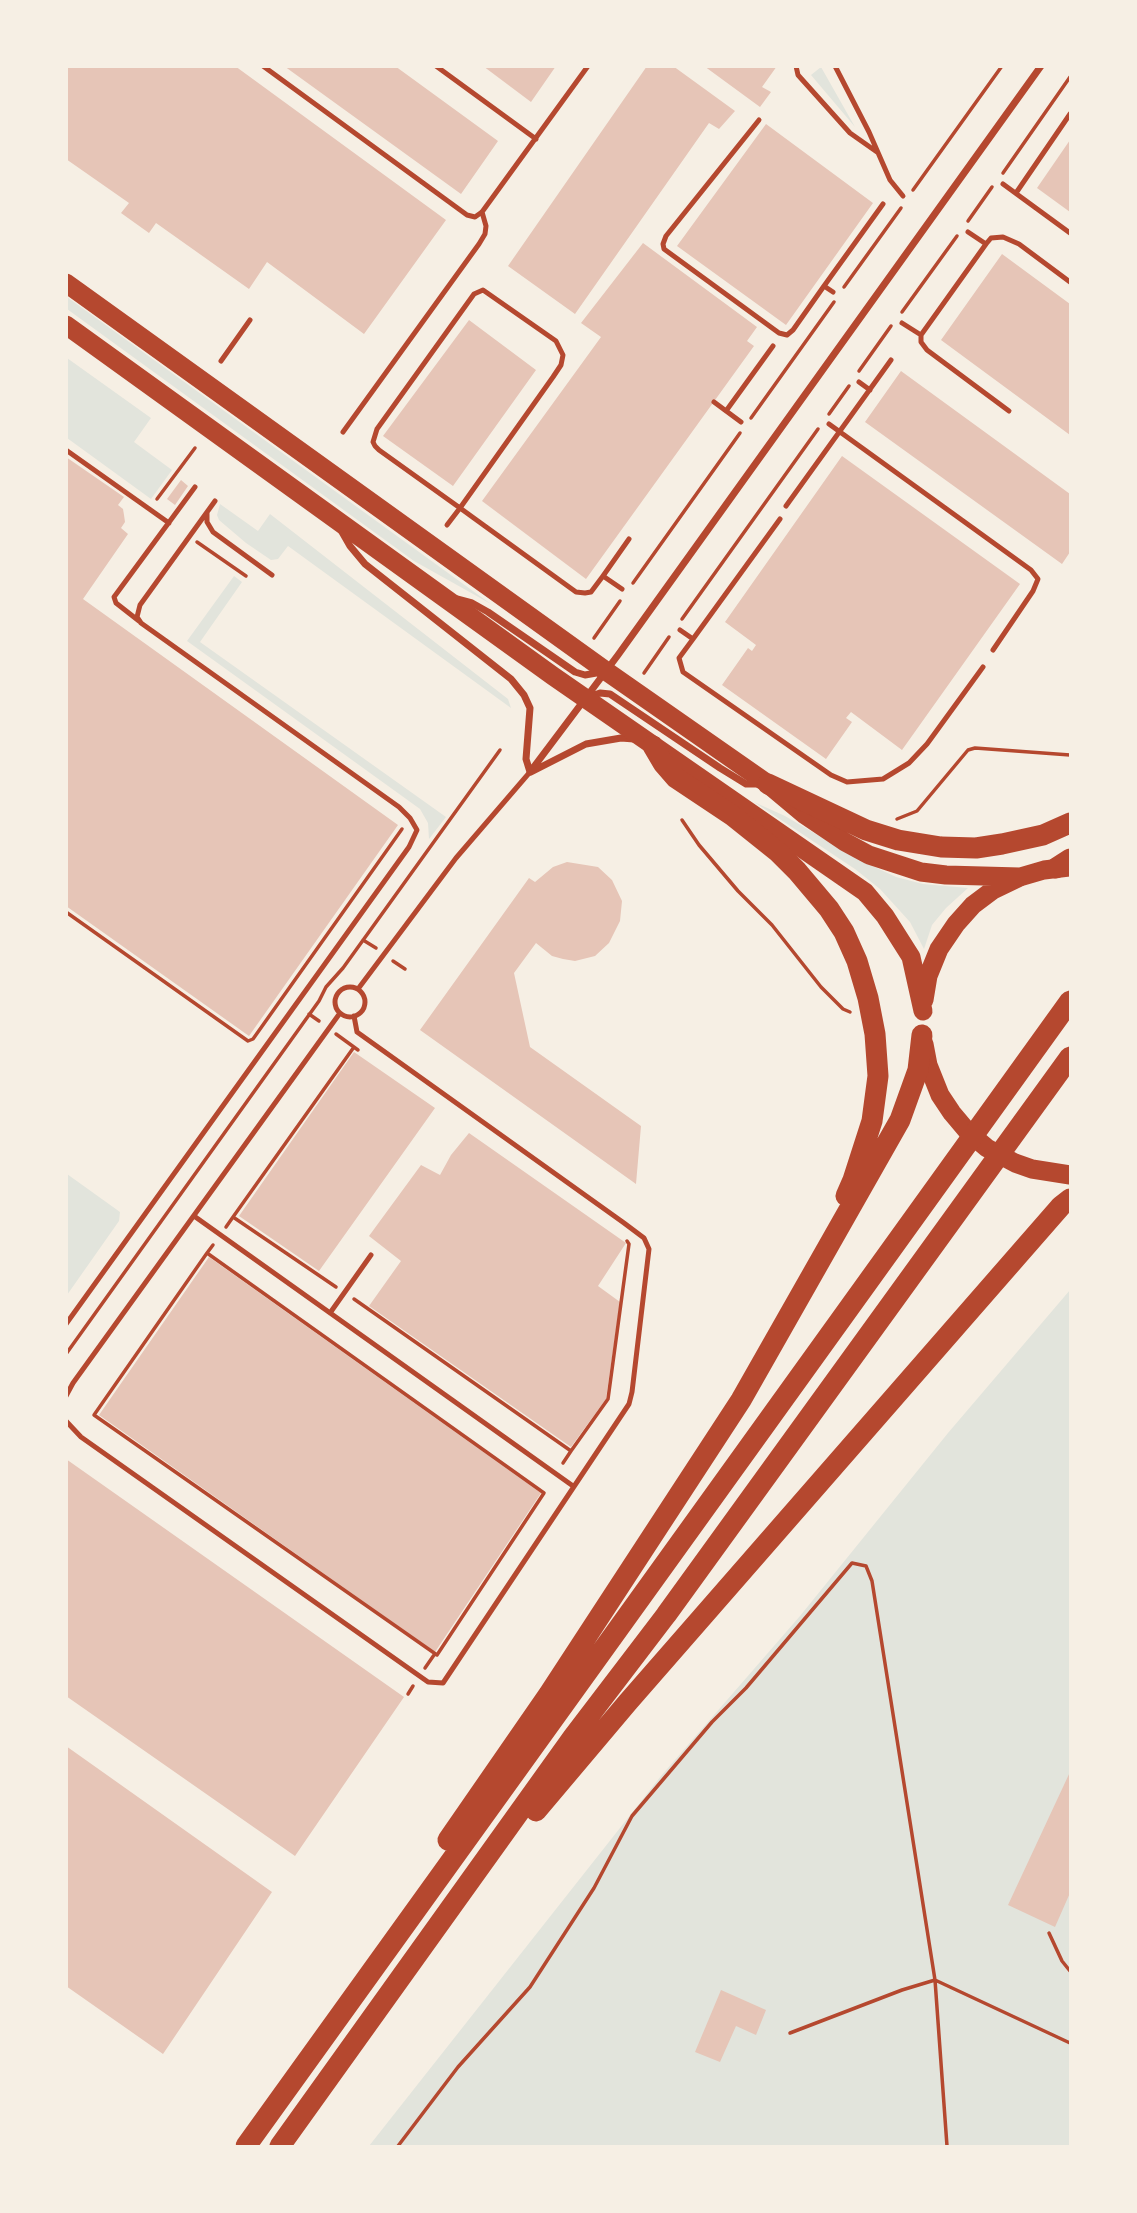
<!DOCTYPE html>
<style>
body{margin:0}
#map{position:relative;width:1137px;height:2213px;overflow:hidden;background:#f6efe4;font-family:Quicksand,sans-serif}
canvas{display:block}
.frame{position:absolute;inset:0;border:68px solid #f6efe4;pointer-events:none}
</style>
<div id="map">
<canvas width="1137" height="2213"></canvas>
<div class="frame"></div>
</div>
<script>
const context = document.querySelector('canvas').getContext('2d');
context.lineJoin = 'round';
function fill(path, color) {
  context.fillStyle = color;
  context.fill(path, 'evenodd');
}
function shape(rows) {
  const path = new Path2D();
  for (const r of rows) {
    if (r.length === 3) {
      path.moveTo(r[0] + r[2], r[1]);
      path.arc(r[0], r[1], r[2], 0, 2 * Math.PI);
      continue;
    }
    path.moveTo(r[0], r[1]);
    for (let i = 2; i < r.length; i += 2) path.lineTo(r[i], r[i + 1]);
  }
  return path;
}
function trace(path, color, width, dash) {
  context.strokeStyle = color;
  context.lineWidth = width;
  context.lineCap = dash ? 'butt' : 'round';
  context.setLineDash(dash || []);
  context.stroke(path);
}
fill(shape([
 [821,67,855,127,811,75],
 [67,297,484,599,491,604,414,561,67,309],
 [67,358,151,418,134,442,172,470,151,499,67,438],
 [220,504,258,531,270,514,508,699,511,708,288,546,278,559,271,560,246,543,219,520,217,515],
 [234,576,242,582,200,642,446,817,429,839,428,823,420,809,187,641],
 [754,802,785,816,864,862,896,877,923,884,968,888,946,908,932,925,924,949,910,922,880,889,855,869],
 [67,1174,120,1212,119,1221,67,1295],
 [1070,1290,1070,2146,369,2146,661,1776,800,1616,948,1433]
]), '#e2e4dc');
fill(shape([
 [66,66,235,66,446,220,364,334,267,262,249,289,156,223,149,233,121,213,129,203,66,159],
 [284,66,395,66,498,141,461,194],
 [483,66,556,66,531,102],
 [647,66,673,66,735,111,719,129,709,123,575,314,508,266],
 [704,66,777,66,762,87,771,92,760,107],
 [766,124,873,203,786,325,677,246],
 [1070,140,1070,212,1037,188],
 [643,243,757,327,747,341,754,346,586,579,482,501,601,337,581,323],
 [1002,254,1070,304,1070,435,941,340],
 [469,320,536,370,453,486,383,436],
 [901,371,1070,494,1070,552,1062,564,865,422],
 [842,456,1020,584,902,750,851,712,846,718,852,722,826,759,722,685,748,648,752,651,756,645,725,622],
 [66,457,124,497,118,505,123,509,124,515,125,522,121,528,128,534,83,599,398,825,249,1036,66,906],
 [181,480,188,486,175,505,167,499],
 [567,862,598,867,612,880,622,901,620,921,609,943,595,956,575,961,563,959,552,956,536,943,514,973,530,1047,641,1126,636,1184,420,1030,529,878,535,882,553,867],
 [354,1052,435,1108,319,1271,239,1216],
 [469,1133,626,1243,598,1286,620,1302,606,1399,571,1447,369,1306,401,1261,369,1236,421,1165,440,1175,451,1155],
 [209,1257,541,1493,435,1652,99,1415],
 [66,1459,404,1697,295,1856,66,1696],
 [66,1746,272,1892,163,2054,66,1986],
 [1070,1772,1070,1893,1055,1927,1008,1905],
 [721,1990,766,2010,756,2035,736,2026,720,2062,695,2052]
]), '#e6c5b7');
trace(shape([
 [1003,173,1070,77],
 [913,190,1002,66],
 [968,221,992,187],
 [844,287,901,208],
 [902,312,957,236],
 [859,371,891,326],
 [829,414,849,386],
 [751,418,834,302],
 [157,499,195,448],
 [197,542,246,576],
 [633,583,740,433],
 [682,619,818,429],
 [594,638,620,601],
 [644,673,669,637],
 [897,819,917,811,968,750,975,748,1070,755],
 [682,820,699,845,738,891,772,925,821,987,843,1009,850,1012],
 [66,912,248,1041,253,1039,402,829],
 [363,940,376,948],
 [393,961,405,969],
 [309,1014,319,1021],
 [336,1034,358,1050],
 [226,1227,233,1217],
 [207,1253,544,1493,437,1655,94,1415,207,1253,213,1245],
 [336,1287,233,1217,354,1047],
 [354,1299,571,1451,608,1399,629,1244,627,1241],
 [66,1354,319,1001,326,987,343,968,500,750],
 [563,1463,571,1451],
 [425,1668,434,1655],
 [408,1694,413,1686],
 [1049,1933,1062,1961,1070,1971],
 [790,2033,902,1990,935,1980,1070,2043],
 [398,2146,458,2067,530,1987,594,1888,632,1816,712,1722,746,1688,852,1563,866,1566,872,1581,935,1980,947,2146]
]), '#b5482f', 3.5);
trace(shape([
 [263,66,467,215,475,217,482,212,588,66],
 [436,66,536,139],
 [796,66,798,75,850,133,877,152],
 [835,66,869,132,890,180,903,196],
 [759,120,666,236,663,244,664,249,779,333,787,335,793,330,824,286],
 [1003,184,1070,233],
 [1016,193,1070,114],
 [986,244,991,238,1003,237,1019,244,1070,282],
 [833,292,824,286,883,204],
 [902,323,921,335,986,244,968,232],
 [921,335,921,342,927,350,1009,411],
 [221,361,250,320],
 [859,382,870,390],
 [714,402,741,422],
 [726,411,773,346],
 [829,424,1031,570,1038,579,1033,591,993,650],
 [343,432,479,244,485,234,486,226,482,212],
 [66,450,169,523],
 [786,506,891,360],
 [207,513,207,522,213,532,272,575],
 [447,525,460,508,553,377,561,365,563,355,556,341,483,290,474,294,377,429,373,442,375,446,379,450,460,508,471,516,576,592,585,593,591,592,603,576,622,589],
 [603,576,629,539],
 [139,621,116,603,114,597,195,487],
 [680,630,693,639,679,658,683,672,831,775,847,782,883,779,909,763,927,744,983,667],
 [693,639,780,519],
 [350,1002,15],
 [358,989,456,858,530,772],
 [194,1216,573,1486],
 [330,1313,371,1255],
 [66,1324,409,847,417,830,410,818,399,807,141,623,137,617,140,605,215,501],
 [66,1396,73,1383,340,1013],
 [66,1421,81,1437,428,1682,443,1683,629,1404,632,1392,649,1249,644,1238,624,1223,357,1032,354,1016]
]), '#b5482f', 5);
trace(shape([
 [342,532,350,546,365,564,511,679,524,695,530,708,526,759,530,772],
 [457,599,472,603,488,612,575,672,585,675,602,672],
 [589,697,600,693,610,694,720,768,746,784,759,784],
 [530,772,618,655,1041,66],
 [531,772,586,744,621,738,634,739]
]), '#b5482f', 7);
trace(shape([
 [66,283,606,671,768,784,805,815,845,842,869,855,921,872,946,875,1020,877],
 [66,325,553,676,865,892,885,916,911,957,923,1011],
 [924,1000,928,976,939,949,956,924,973,905,993,890,1020,877,1044,870,1069,867],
 [924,1044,928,1065,940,1095,952,1113,968,1132,987,1148,1015,1163,1032,1169,1070,1175]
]), '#b5482f', 19);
trace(shape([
 [653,746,663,763,676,778,733,816,778,852,797,871,829,909,844,932,857,961,868,998,875,1034,878,1076,872,1121,853,1180,846,1196],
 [768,784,866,830,898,840,941,847,976,848,1002,844,1043,835,1070,823],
 [1056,868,1070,859],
 [536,1811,628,1702,1061,1206,1070,1199],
 [448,1840,549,1694,741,1400,900,1120,918,1070,922,1035],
 [246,2146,1070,1001],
 [280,2146,573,1737,666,1615,1070,1057]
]), '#b5482f', 21);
</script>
